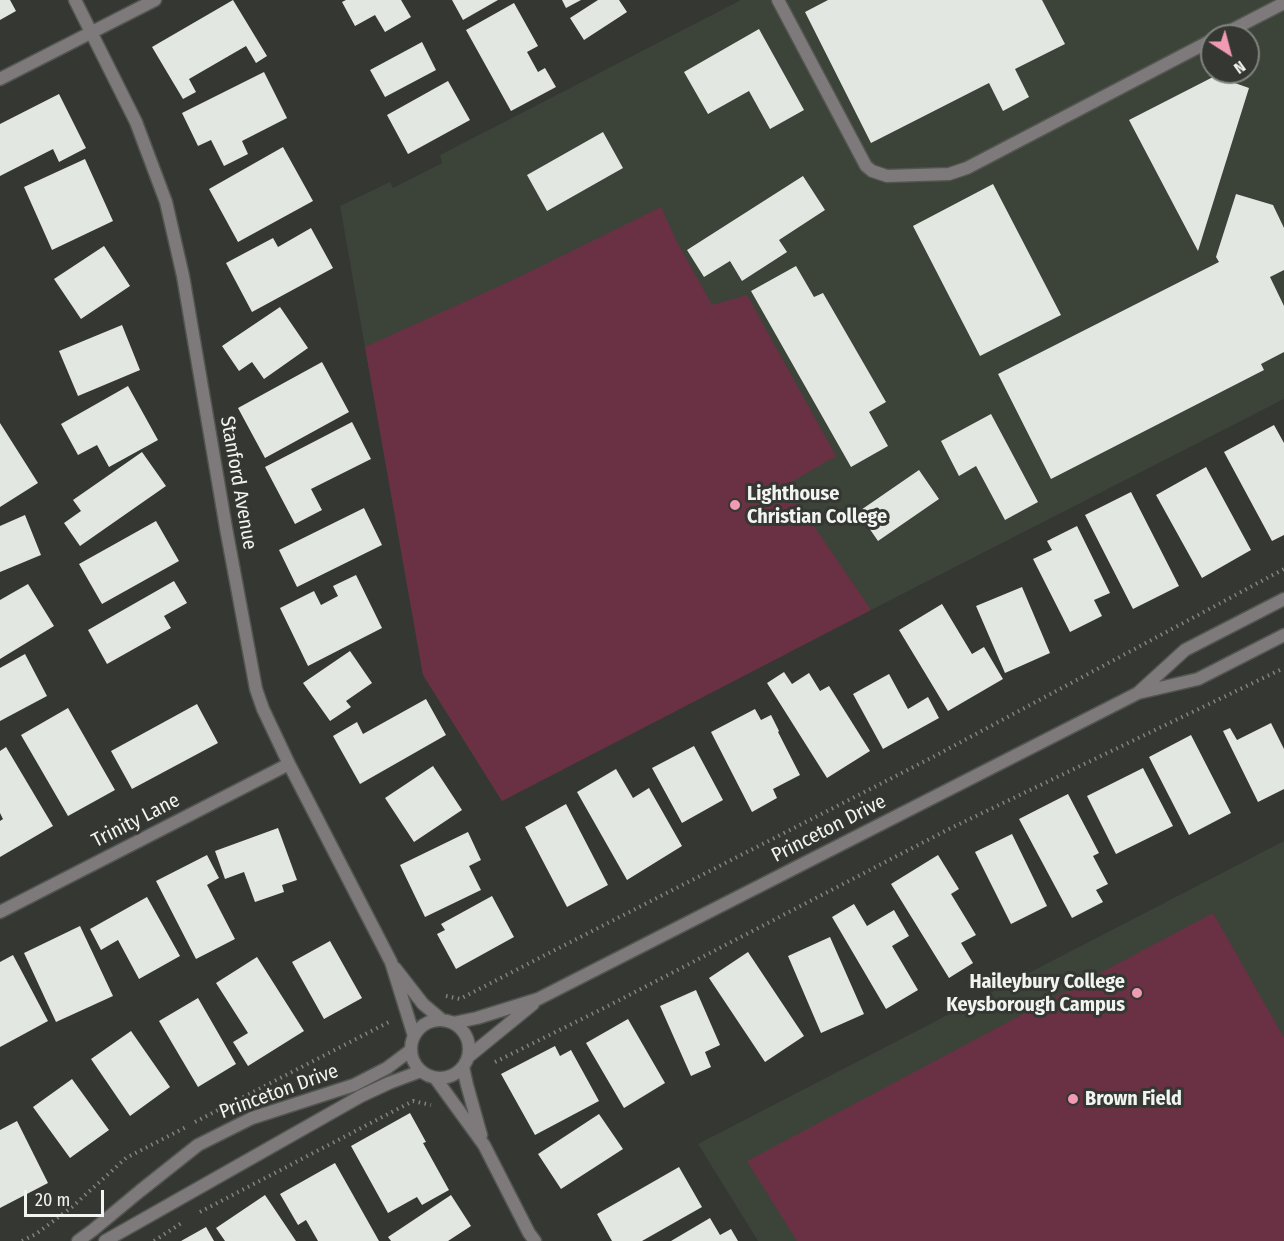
<!DOCTYPE html>
<style>
body{margin:0}
#map{position:relative;width:1284px;height:1241px;overflow:hidden;background:#343732;font-family:"Fira Sans Condensed",sans-serif}
canvas{display:block}
.north{position:absolute;left:1200px;top:24px;width:60px;height:60px;box-sizing:border-box;background:#343732;border:2px solid #80837e;border-radius:50%;rotate:144deg;font-size:16px;font-weight:700;line-height:24px;text-align:center;color:#f1f4f0}
.north::after{content:'';display:block;margin:auto;width:21px;height:27px;background:#f19ab3;clip-path:polygon(50% 0,100% 100%,50% 72%,0 100%)}
.scale{position:absolute;left:24px;top:1190px;width:80px;height:27px;box-sizing:border-box;border:3px solid #f1f4f0;border-top:0;padding-left:8px;font-size:18px;line-height:21px;white-space:nowrap;color:#f1f4f0;-webkit-text-stroke:4px #343732;paint-order:stroke}
</style>
<div id="map">
<canvas width="1284" height="1241"></canvas>
<div class="north">N</div>
<div class="scale">20 m</div>
</div>
<script>
const context = document.querySelector('canvas').getContext('2d');
context.lineJoin = 'round';
function fill(path, color) {
  context.fillStyle = color;
  context.fill(path, 'evenodd');
}
function shape(rows) {
  const path = new Path2D();
  for (const r of rows) {
    if (r.length === 3) {
      path.moveTo(r[0] + r[2], r[1]);
      path.arc(r[0], r[1], r[2], 0, 2 * Math.PI);
      continue;
    }
    path.moveTo(r[0], r[1]);
    for (let i = 2; i < r.length; i += 2) path.lineTo(r[i], r[i + 1]);
  }
  return path;
}
function trace(path, color, width, dash) {
  context.strokeStyle = color;
  context.lineWidth = width;
  context.lineCap = dash ? 'butt' : 'round';
  context.setLineDash(dash || []);
  context.stroke(path);
}
function drawText(font, color, halo, rows, align = 'center') {
  context.font = font + ' "Fira Sans Condensed",sans-serif';
  context.lineWidth = 6;
  context.setLineDash([]);
  context.textBaseline = 'middle';
  context.strokeStyle = halo;
  context.fillStyle = color;
  for (const [text, x, y, turn = 0] of rows) {
    context.save();
    context.translate(x, y);
    context.rotate((+turn || 0) * Math.PI / 180);
    context.textAlign = isNaN(turn) ? turn : align;
    if (halo) context.strokeText(text, 0, 0);
    context.fillText(text, 0, 0);
    context.restore();
  }
}
fill(shape([
 [741,0,1284,0,1284,399,871,610,502,801,423,675,340,206,390,182,393,188,442,163,440,155],
 [1212,36,1248,36,1248,72,1212,72],
 [1284,841,1284,1241,758,1241,698,1144]
]), '#3c4338');
fill(shape([
 [661,207,676,240,712,305,747,295,836,456,786,485,871,610,502,801,423,675,365,347,517,278],
 [1213,913,1284,1038,1284,1241,797,1241,747,1161]
]), '#6a3144');
fill(shape([
 [0,0,10,0,16,11,0,20],
 [233,0,267,56,256,63,246,46,189,79,196,92,183,99,152,47],
 [346,0,401,0,411,17,385,32,375,15,355,26,342,2],
 [452,0,498,0,463,20],
 [562,0,581,0,566,8],
 [598,0,619,0,627,12,584,40,570,18],
 [828,0,1042,0,1065,44,1015,69,1029,97,1003,111,989,83,871,143,805,12],
 [514,3,538,46,527,52,538,72,545,68,556,87,511,111,466,30],
 [759,29,804,110,770,129,749,91,708,114,684,72],
 [422,42,436,70,385,97,370,70],
 [264,72,287,118,242,141,248,154,224,166,211,140,198,146,182,113],
 [1215,76,1249,88,1198,251,1129,120],
 [448,81,470,120,408,154,387,115],
 [59,94,86,148,59,162,53,149,0,176,0,124],
 [603,132,623,168,547,211,527,175],
 [283,147,313,201,238,242,209,189],
 [85,159,113,221,52,250,24,187],
 [803,176,825,210,779,240,787,252,742,281,730,261,704,277,687,250],
 [993,184,1061,315,980,356,913,226],
 [1236,194,1273,205,1284,228,1284,270,1270,277,1284,306,1284,352,1261,364,1264,370,1051,479,998,374,1219,262,1216,257],
 [311,228,333,268,252,312,226,263,273,238,278,247],
 [104,246,130,286,81,319,54,279],
 [796,266,814,297,823,293,886,402,869,412,888,446,851,467,751,291],
 [280,307,308,348,264,379,252,362,239,371,222,346],
 [122,325,140,370,78,396,59,351],
 [322,362,349,412,265,458,238,408],
 [128,386,158,440,109,467,97,445,78,455,61,424],
 [991,414,1038,502,1005,520,976,466,959,476,941,441],
 [352,422,371,459,311,489,322,510,295,524,265,467],
 [0,423,38,483,0,507],
 [1274,425,1284,443,1284,535,1272,541,1224,452],
 [142,452,166,486,80,546,64,523,81,511,73,500],
 [1206,467,1251,550,1202,578,1156,495],
 [919,470,939,499,878,541,858,512],
 [1131,492,1179,586,1133,609,1085,515],
 [364,508,382,545,297,587,279,550],
 [25,515,41,555,0,572,0,526],
 [156,521,179,561,102,604,79,564],
 [1077,526,1110,593,1094,600,1102,616,1070,632,1033,559,1052,550,1047,541],
 [356,575,382,628,308,666,280,608,314,591,321,605,338,596,333,586],
 [174,581,187,603,164,616,171,628,107,664,88,630],
 [28,584,54,626,0,659,0,600],
 [1022,587,1050,653,1005,673,976,606],
 [942,604,972,654,984,647,1003,679,948,711,899,630],
 [350,651,372,683,346,701,351,707,330,721,303,683],
 [25,654,47,696,0,721,0,668],
 [784,672,792,684,809,673,820,691,829,686,870,751,827,778,767,683],
 [889,674,908,709,928,697,939,718,883,749,853,694],
 [426,699,446,735,360,784,333,736,357,722,363,734],
 [197,704,218,743,132,789,111,751],
 [68,708,115,790,68,816,21,735],
 [755,709,761,720,771,715,779,731,778,732,800,775,773,789,777,798,752,812,711,732],
 [1271,723,1284,749,1284,789,1258,802,1223,731,1230,728,1237,740],
 [1191,735,1231,813,1189,835,1149,757],
 [694,746,723,800,682,823,652,768],
 [6,747,53,826,0,857,0,821,3,819,0,813,0,751],
 [433,766,462,810,414,842,385,798],
 [1143,768,1173,826,1116,854,1087,796],
 [616,769,633,798,649,788,682,846,627,880,577,792],
 [1068,794,1099,853,1093,856,1108,884,1096,890,1103,902,1072,918,1019,819],
 [566,804,608,885,567,907,525,827],
 [278,828,297,880,282,885,284,892,255,902,244,872,225,879,215,851],
 [468,832,481,860,469,866,481,890,425,917,400,865],
 [1012,834,1047,906,1011,924,975,852],
 [207,855,219,878,207,885,235,939,196,959,156,881],
 [938,855,959,889,951,894,976,935,961,943,973,963,949,978,891,884],
 [492,896,514,937,456,969,437,934,445,930,441,924],
 [147,897,180,956,139,979,118,940,101,950,90,929],
 [854,904,867,926,894,910,909,936,892,946,918,990,886,1009,832,917],
 [80,926,113,996,56,1022,24,953],
 [830,937,864,1014,821,1033,788,956],
 [330,941,362,998,324,1019,292,962],
 [748,952,804,1036,765,1062,709,978],
 [13,955,48,1021,0,1047,0,962],
 [257,957,304,1031,248,1066,233,1042,248,1033,216,983],
 [696,990,720,1045,705,1052,711,1067,691,1076,660,1006],
 [198,998,236,1064,198,1087,159,1021],
 [628,1019,665,1083,624,1108,586,1043],
 [131,1031,170,1087,130,1116,91,1059],
 [555,1046,560,1056,571,1050,599,1101,535,1135,501,1074],
 [72,1079,109,1130,70,1158,33,1107],
 [410,1113,426,1142,423,1143,449,1190,422,1205,417,1197,388,1213,351,1146],
 [599,1114,623,1149,561,1189,538,1154],
 [17,1121,48,1183,0,1208,0,1130],
 [335,1163,379,1241,318,1241,306,1220,298,1225,280,1194],
 [679,1167,702,1207,642,1241,612,1241,597,1214],
 [265,1195,296,1241,225,1241,216,1228],
 [451,1195,471,1226,448,1241,391,1241,388,1237],
 [710,1218,720,1235,731,1229,738,1241,671,1241],
 [206,1227,214,1241,181,1241]
]), '#e3e7e1');
const lane = shape([
 [778,0,866,166,872,171,887,176,949,174,967,168,1212,40],
 [1220,36,1284,3]
]);
const street = shape([
 [75,0,136,122,166,202,183,276,226,528,256,689,263,709,289,764,391,962,414,1036],
 [0,79,155,0],
 [1139,692,1185,650,1284,599],
 [0,912,289,764],
 [395,968,423,1004,442,1020],
 [440,1049,29],
 [453,1023,477,1018,538,999,1138,693,1198,679,1284,635],
 [468,1057,533,1004],
 [463,1067,467,1085,481,1135],
 [436,1079,484,1145,529,1233,535,1241],
 [78,1241,93,1230,140,1191,198,1145,252,1118,354,1085,387,1068,411,1050],
 [105,1241,361,1096,389,1083,421,1071]
]);
trace(lane, '#525550', 15);
trace(street, '#525550', 15);
trace(shape([
 [446,996,460,999,557,949,933,757,1284,569],
 [495,1062,610,1005,947,830,1284,668],
 [195,1122,391,1021],
 [200,1212,413,1101,431,1105],
 [22,1241,36,1234,72,1207,126,1158,188,1126],
 [154,1241,183,1222]
]), '#818480', 4, [1.5, 4.5]);
trace(lane, '#7e7a7b', 12);
trace(street, '#7e7a7b', 12);
for (const [x, y, r, color] of [
 [735,505,6,"#f19ab3"],
 [1137,993,6,"#f19ab3"],
 [1073,1099,6,"#f19ab3"]
]) {
  const dot = new Path2D();
  dot.arc(x, y, r, 0, 2 * Math.PI);
  context.fillStyle = color;
  context.fill(dot);
  trace(dot, '#343732', 2);
}
drawText('20px', '#f1f4f0', '#343732', [
 ["Stanford Avenue",238,483,80],
 ["Trinity Lane",136,821,-27],
 ["Princeton Drive",829,829,-27],
 ["Princeton Drive",279,1092,-20]
]);
drawText('bold 20px', '#f1f4f0', '#343732', [
 ["Lighthouse",747,494],
 ["Christian College",747,517],
 ["Haileybury College",1125,982,"right"],
 ["Keysborough Campus",1125,1005,"right"],
 ["Brown Field",1085,1099]
], 'left');
</script>
